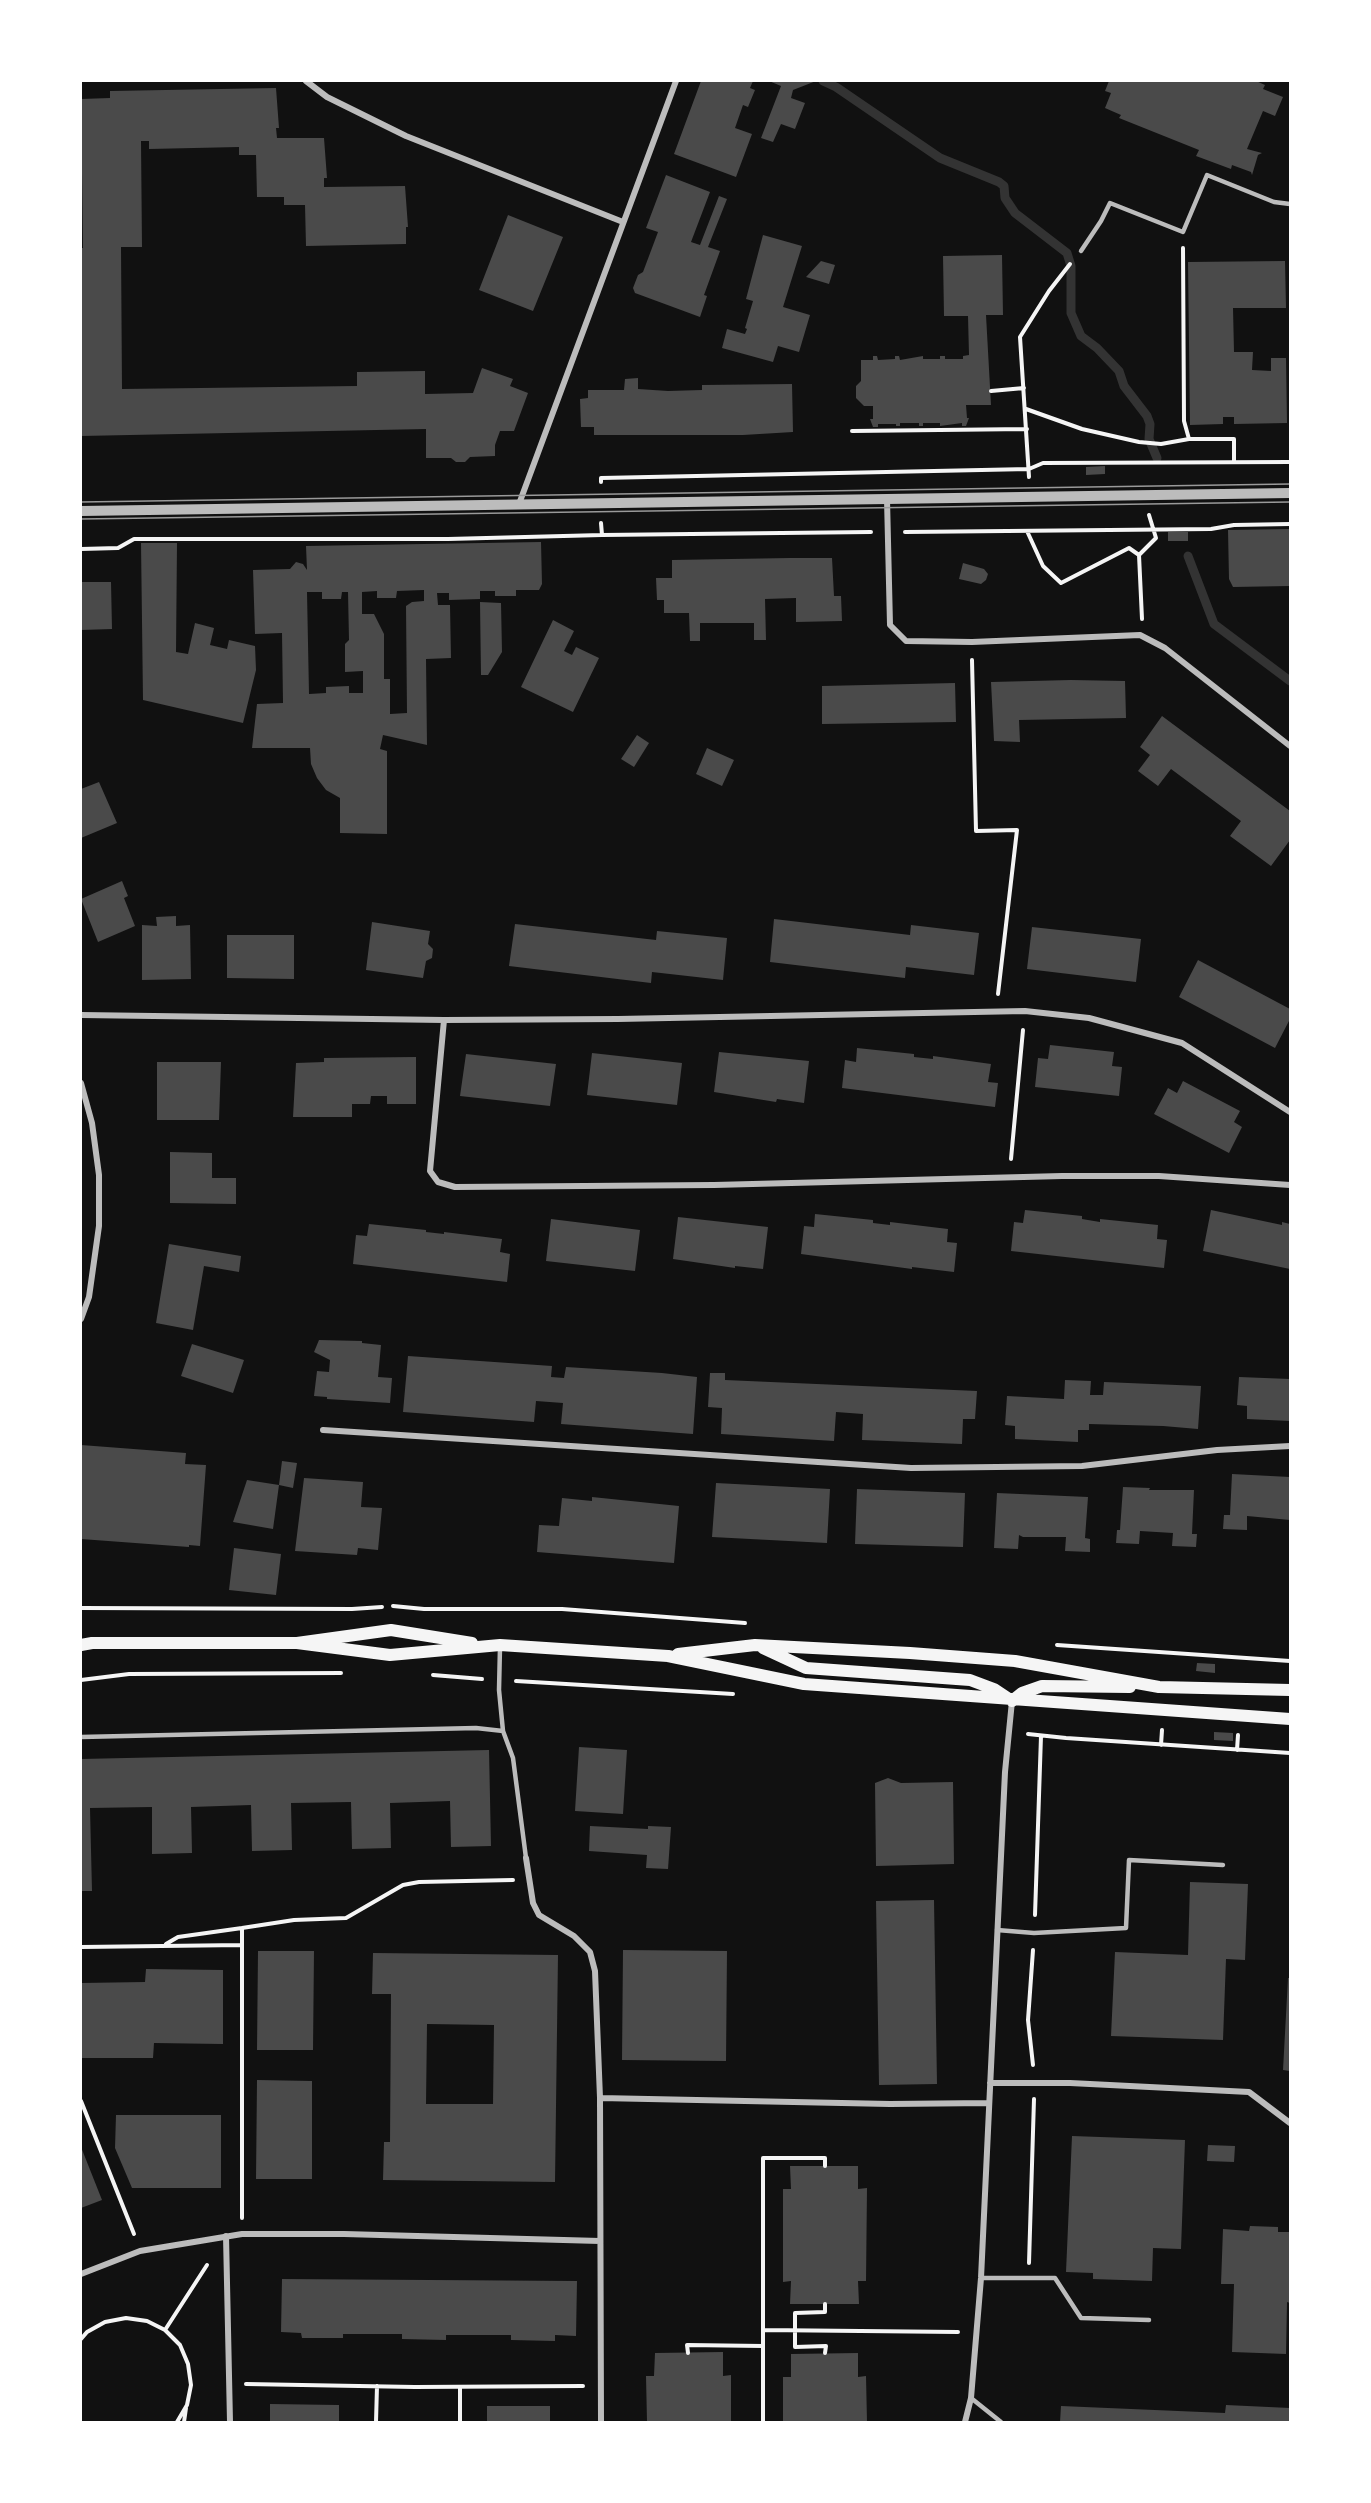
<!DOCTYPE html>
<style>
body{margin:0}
#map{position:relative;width:1371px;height:2503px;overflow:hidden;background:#111;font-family:"Fira Sans Condensed",sans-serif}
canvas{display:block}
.frame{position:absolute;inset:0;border:82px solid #fff;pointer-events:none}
</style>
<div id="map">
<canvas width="1371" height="2503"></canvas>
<div class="frame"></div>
</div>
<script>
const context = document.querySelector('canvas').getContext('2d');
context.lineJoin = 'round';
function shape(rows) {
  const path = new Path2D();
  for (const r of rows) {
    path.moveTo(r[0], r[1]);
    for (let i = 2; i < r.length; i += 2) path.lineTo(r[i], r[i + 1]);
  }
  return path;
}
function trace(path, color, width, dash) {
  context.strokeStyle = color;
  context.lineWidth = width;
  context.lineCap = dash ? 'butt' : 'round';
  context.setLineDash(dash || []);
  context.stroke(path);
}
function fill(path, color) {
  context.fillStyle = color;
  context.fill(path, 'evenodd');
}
trace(shape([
 [823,81,836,87,940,158,999,182,1004,186,1005,198,1015,213,1067,253,1071,266,1071,313,1081,336,1097,348,1119,371,1124,386,1147,416,1150,424,1149,439,1157,458],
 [1188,556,1214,624,1290,681]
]), '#333', 9);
fill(shape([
 [701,81,753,81,750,88,755,90,748,107,743,105,735,128,752,134,736,177,674,154],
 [769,81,816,81,793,90,791,98,805,103,795,129,781,124,773,142,761,138,781,86],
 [1109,81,1256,81,1265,85,1263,89,1283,97,1275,116,1263,111,1247,149,1262,153,1258,155,1252,175,1251,172,1232,165,1231,169,1196,156,1199,150,1119,118,1121,115,1105,108,1111,93,1105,91],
 [276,88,279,128,276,128,277,138,324,138,327,178,324,178,324,187,405,186,408,227,406,227,406,244,306,246,305,205,284,205,284,197,257,197,256,155,239,155,239,147,149,149,149,141,141,141,142,247,121,247,122,389,357,386,357,372,425,371,425,394,473,393,482,368,513,379,510,386,528,393,514,431,500,431,495,445,495,456,470,457,465,462,456,462,451,458,426,458,426,429,81,436,81,248,83,248,81,99,110,98,110,91],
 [666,175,710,192,691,242,700,245,719,196,727,199,708,247,720,251,704,295,707,296,700,317,635,293,633,288,638,275,643,272,658,232,646,228],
 [508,215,563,237,533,311,479,290],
 [763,235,802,246,783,307,810,315,799,352,778,346,773,362,722,348,727,329,745,334,747,329,745,328,753,301,746,299],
 [1002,255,1003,315,986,315,991,405,966,405,967,418,969,418,966,426,962,426,962,423,940,426,940,423,923,423,923,426,919,426,919,423,900,423,900,426,896,426,896,424,878,424,878,427,873,427,870,419,873,419,873,406,864,406,856,398,856,386,861,381,861,360,873,360,873,356,877,356,878,360,895,359,895,356,899,356,900,360,923,356,923,359,940,359,940,356,945,356,945,359,963,359,963,356,969,355,968,316,944,316,943,256],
 [821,261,835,265,829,284,806,277],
 [1285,261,1286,308,1233,308,1234,352,1253,352,1252,370,1271,371,1271,358,1286,358,1287,423,1234,424,1234,417,1223,417,1223,424,1190,425,1188,262],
 [638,378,638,389,668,391,702,390,702,385,792,384,793,432,743,435,594,435,594,427,581,427,580,399,588,398,588,390,624,390,625,379],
 [1105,466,1105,474,1086,475,1086,467],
 [1290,529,1290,586,1233,587,1229,579,1228,530],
 [1168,532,1188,532,1188,541,1168,541],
 [541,542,542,584,539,590,516,590,516,596,495,596,495,591,480,591,480,599,449,600,449,593,437,593,438,605,450,605,451,658,426,659,427,745,383,735,380,749,387,751,387,834,340,833,340,798,326,790,317,778,311,764,310,748,252,748,257,704,283,703,282,633,255,634,253,570,290,569,296,562,303,564,307,570,306,546],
 [424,590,424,601,412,602,406,606,407,713,390,714,390,679,384,679,384,634,374,614,362,614,362,592,377,591,377,598,396,598,397,591],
 [307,592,322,592,322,599,341,599,342,592,348,592,349,640,345,644,345,672,363,671,363,693,349,693,349,686,326,687,326,693,309,694],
 [141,543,177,543,176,652,188,654,195,623,214,628,210,645,227,649,229,640,255,646,256,670,243,723,143,700],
 [790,558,832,558,834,596,841,596,842,621,796,622,796,598,765,599,766,640,754,640,754,623,700,623,700,641,690,641,689,613,664,613,664,600,657,600,656,578,672,578,672,560],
 [963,563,984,569,988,574,986,580,981,584,959,579],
 [81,582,111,582,112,629,81,630],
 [480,602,501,603,502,652,488,675,481,675],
 [553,620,574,631,564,651,572,655,576,647,599,658,573,712,521,687],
 [1071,680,1125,681,1126,718,1019,720,1020,742,994,741,991,682],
 [955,683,956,722,822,724,822,686],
 [1162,716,1290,811,1290,840,1271,866,1230,836,1241,821,1171,769,1158,786,1138,771,1150,755,1140,747],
 [637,735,649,743,634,767,621,759],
 [707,748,734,760,722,786,696,774],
 [99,782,117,823,81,838,81,789],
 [122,881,128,896,124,898,135,926,98,942,81,899],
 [176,916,176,926,190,925,191,979,142,980,142,925,157,926,156,917],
 [774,919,910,935,911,925,979,933,974,975,906,967,905,978,770,962],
 [372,922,430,931,428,944,433,949,432,958,426,961,423,978,366,970],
 [515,924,656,940,657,931,727,938,723,980,652,972,651,983,509,966],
 [1032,927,1141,939,1136,982,1027,969],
 [227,935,294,935,294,979,227,978],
 [1198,960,1290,1009,1290,1019,1275,1048,1179,997],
 [1050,1045,1114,1052,1112,1066,1122,1067,1119,1096,1035,1087,1038,1058,1048,1059],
 [857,1048,914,1054,914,1057,933,1059,933,1056,991,1064,988,1082,998,1083,995,1107,842,1088,845,1060,856,1062],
 [719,1052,809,1061,804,1103,777,1099,776,1102,714,1092],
 [592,1053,682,1063,677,1105,587,1095],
 [466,1054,556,1064,550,1106,460,1096],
 [416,1057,416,1104,387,1104,387,1096,371,1096,370,1104,352,1104,352,1117,293,1117,296,1063,324,1062,324,1058],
 [157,1062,221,1062,219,1120,157,1120],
 [1183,1081,1240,1111,1234,1122,1242,1127,1229,1153,1154,1114,1168,1088,1177,1093],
 [170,1152,212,1153,212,1178,236,1178,236,1204,170,1203],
 [1025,1210,1082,1216,1082,1219,1100,1222,1100,1219,1158,1225,1157,1239,1167,1240,1164,1268,1011,1251,1014,1222,1023,1223],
 [1211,1210,1282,1225,1282,1222,1290,1224,1290,1269,1203,1251],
 [815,1214,873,1220,873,1223,890,1225,890,1222,948,1229,947,1242,957,1243,954,1272,912,1267,912,1269,801,1254,804,1226,814,1227],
 [678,1217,768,1227,763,1269,735,1266,735,1268,673,1259],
 [551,1219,640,1230,635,1271,546,1261],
 [369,1224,426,1230,426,1232,444,1234,444,1232,502,1239,500,1252,510,1254,507,1282,353,1264,356,1235,367,1236],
 [169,1244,241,1256,239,1272,204,1266,193,1330,156,1323],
 [319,1340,362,1341,362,1343,381,1345,378,1377,392,1378,390,1403,327,1399,327,1397,314,1396,317,1371,329,1372,330,1360,314,1352],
 [192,1344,244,1360,233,1393,181,1376],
 [408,1356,552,1366,551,1377,564,1378,566,1367,662,1373,697,1377,693,1434,561,1424,563,1403,536,1401,534,1422,403,1412],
 [710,1373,725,1373,725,1380,977,1391,975,1419,963,1419,962,1444,862,1440,863,1414,836,1412,834,1441,721,1434,722,1408,708,1407],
 [1239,1377,1290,1379,1290,1421,1247,1419,1247,1406,1237,1405],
 [1065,1380,1091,1381,1090,1395,1103,1395,1104,1382,1201,1386,1198,1429,1163,1426,1089,1424,1089,1430,1078,1430,1078,1442,1015,1439,1015,1426,1005,1425,1007,1396,1064,1399],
 [81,1445,186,1453,185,1464,206,1465,200,1546,189,1545,189,1547,81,1539],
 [282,1461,297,1463,293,1488,279,1485],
 [1232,1474,1290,1477,1290,1520,1247,1516,1247,1530,1223,1529,1224,1515,1230,1515],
 [304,1478,363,1482,361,1507,382,1508,378,1550,358,1548,357,1555,295,1551],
 [247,1480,279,1485,273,1529,233,1522],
 [716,1483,830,1489,827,1543,712,1537],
 [1123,1487,1150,1488,1149,1490,1194,1490,1192,1534,1197,1534,1196,1547,1172,1546,1173,1533,1140,1531,1139,1544,1116,1543,1117,1530,1120,1530],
 [857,1489,965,1493,963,1547,855,1544],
 [997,1493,1088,1497,1085,1538,1090,1539,1090,1552,1065,1551,1066,1537,1023,1537,1019,1535,1018,1549,994,1548],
 [592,1497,679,1506,674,1563,537,1552,539,1525,559,1526,562,1498,592,1501],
 [234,1548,281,1554,276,1595,229,1590],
 [1197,1663,1215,1664,1215,1673,1196,1671],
 [1214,1732,1233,1733,1233,1741,1214,1740],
 [579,1747,627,1750,623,1814,575,1811],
 [489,1750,491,1846,451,1847,450,1801,390,1803,391,1848,352,1849,351,1802,291,1803,292,1850,252,1851,251,1805,191,1807,192,1853,152,1854,152,1807,90,1808,92,1891,81,1891,81,1759],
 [888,1778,901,1783,953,1782,954,1864,876,1866,875,1783],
 [590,1826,648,1829,648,1826,671,1827,668,1869,646,1868,647,1855,589,1851],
 [1190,1882,1248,1884,1245,1960,1226,1959,1223,2040,1111,2036,1115,1952,1188,1955],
 [934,1900,937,2084,879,2085,876,1901],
 [623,1950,727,1951,726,2061,622,2060],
 [258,1951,314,1951,313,2050,257,2050],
 [373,1953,558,1955,555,2182,383,2180,384,2142,390,2142,391,1994,372,1994],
 [427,2024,494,2025,493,2104,426,2104],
 [146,1969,223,1970,223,2044,154,2043,153,2058,81,2058,81,1983,145,1982],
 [1288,1978,1290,1978,1290,2071,1283,2070],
 [257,2080,312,2081,312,2179,256,2179],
 [116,2115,221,2115,221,2188,132,2188,115,2148],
 [1072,2136,1185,2140,1181,2249,1153,2248,1152,2281,1093,2279,1093,2273,1066,2272],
 [1208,2145,1235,2146,1234,2162,1207,2161],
 [81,2147,102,2200,81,2208],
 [790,2166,858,2166,858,2189,867,2188,866,2281,858,2281,859,2304,790,2304,791,2281,783,2282,783,2189,791,2189],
 [1250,2226,1278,2227,1278,2232,1290,2232,1290,2303,1287,2302,1286,2354,1232,2352,1234,2284,1221,2284,1223,2229,1249,2231],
 [282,2279,577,2281,576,2336,555,2335,555,2341,511,2340,511,2335,446,2335,446,2340,402,2339,402,2334,343,2334,343,2338,302,2338,301,2333,281,2332],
 [723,2352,723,2376,731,2375,731,2422,647,2422,646,2376,654,2376,655,2353],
 [858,2353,858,2377,866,2376,867,2422,783,2422,783,2377,791,2377,791,2354],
 [270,2404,339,2405,339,2422,270,2422],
 [1226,2405,1290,2408,1290,2422,1060,2422,1061,2406,1225,2413],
 [487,2406,550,2406,550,2422,487,2422]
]), '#4a4a4a');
trace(shape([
 [1183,248,1184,421,1189,439,1234,439,1234,462],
 [991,391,1024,388],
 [1026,409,1082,429,1139,442,1161,444,1189,439],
 [852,431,1027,429],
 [1029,477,1020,337,1049,291,1070,264],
 [601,482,601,478,1029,469,1043,463,1290,462],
 [1027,531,1043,566,1061,583,1129,548,1139,555],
 [905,532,1211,529,1234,525,1290,524],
 [602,535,871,532],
 [81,549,118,548,134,539,448,539,602,535,601,523],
 [1142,619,1139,555,1156,538,1149,515],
 [972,660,976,831,1017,830,998,994],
 [1011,1159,1023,1030],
 [393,1606,424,1609,562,1609,745,1623],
 [81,1608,352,1609,382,1607],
 [1057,1645,1290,1661],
 [433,1675,482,1679],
 [81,1680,129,1674,341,1673],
 [516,1681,733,1694],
 [1028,1734,1066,1738,1290,1753],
 [1161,1745,1162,1730],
 [1237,1750,1238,1735],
 [1035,1915,1041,1736],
 [166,1944,178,1937,242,1928],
 [81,1947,242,1945],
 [1033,2065,1028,2020,1033,1950],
 [81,2101,134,2234],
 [825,2166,825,2158,763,2158,763,2330,958,2332],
 [242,2218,242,1928,294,1920,346,1918,403,1885,419,1882,513,1880],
 [1029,2263,1034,2099],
 [825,2304,825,2312,795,2313,795,2347,826,2346,825,2353],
 [165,2330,207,2265],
 [81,2339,87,2332,105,2322,126,2318,147,2321,165,2330,180,2345,188,2364,191,2385,187,2405,177,2422],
 [763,2346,763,2422],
 [688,2353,687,2345,763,2346,763,2330],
 [246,2384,415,2387,583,2386],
 [184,2422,186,2408],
 [376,2422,377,2386],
 [460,2422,460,2387]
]), '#f5f5f5', 4);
trace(shape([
 [1081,251,1101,221,1110,203,1183,232,1207,175,1274,202,1290,204],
 [500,1647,499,1690,503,1731],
 [81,1737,476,1728,503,1731,513,1758,526,1858],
 [997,1930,1034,1933,1126,1928,1129,1860,1223,1865],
 [981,2278,1055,2278,1081,2318,1149,2320],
 [971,2398,1001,2422]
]), '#bcbcbc', 4.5);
trace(shape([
 [306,81,327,97,406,136,623,222],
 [887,499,890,625,906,641,972,642,1140,635,1165,648,1290,746],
 [519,504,676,81],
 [81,1015,444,1020,618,1019,1025,1011,1089,1018,1182,1043,1290,1112],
 [444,1020,430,1171,438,1182,455,1187,714,1185,1062,1176,1159,1176,1290,1185],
 [81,1083,92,1123,99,1175,99,1226,89,1297,81,1319],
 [323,1430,911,1468,1082,1466,1217,1450,1290,1446],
 [526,1858,533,1903,539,1915,574,1936,590,1952,595,1971,600,2098,601,2422],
 [990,2083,1070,2083,1249,2092,1290,2123],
 [600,2098,890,2104,989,2103],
 [226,2236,230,2422],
 [81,2274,140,2251,242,2234,344,2234,600,2241],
 [965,2422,971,2398,981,2278,1005,1772,1012,1701]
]), '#bcbcbc', 6);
trace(shape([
 [81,511,1290,493]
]), '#bcbcbc', 10);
trace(shape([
 [297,1643,390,1655,500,1645,668,1656,804,1684,1290,1719],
 [81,1645,92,1643,297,1643,391,1630,472,1643],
 [763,1648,806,1668,970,1680,994,1689,1009,1699],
 [678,1654,755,1645,910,1653,1015,1661,1159,1687,1290,1690],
 [1012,1701,1022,1693,1042,1686,1130,1687]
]), '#f5f5f5', 12);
trace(shape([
 [81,502,1290,484],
 [81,519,1290,502]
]), '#9a9a9a', 1.5);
</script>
